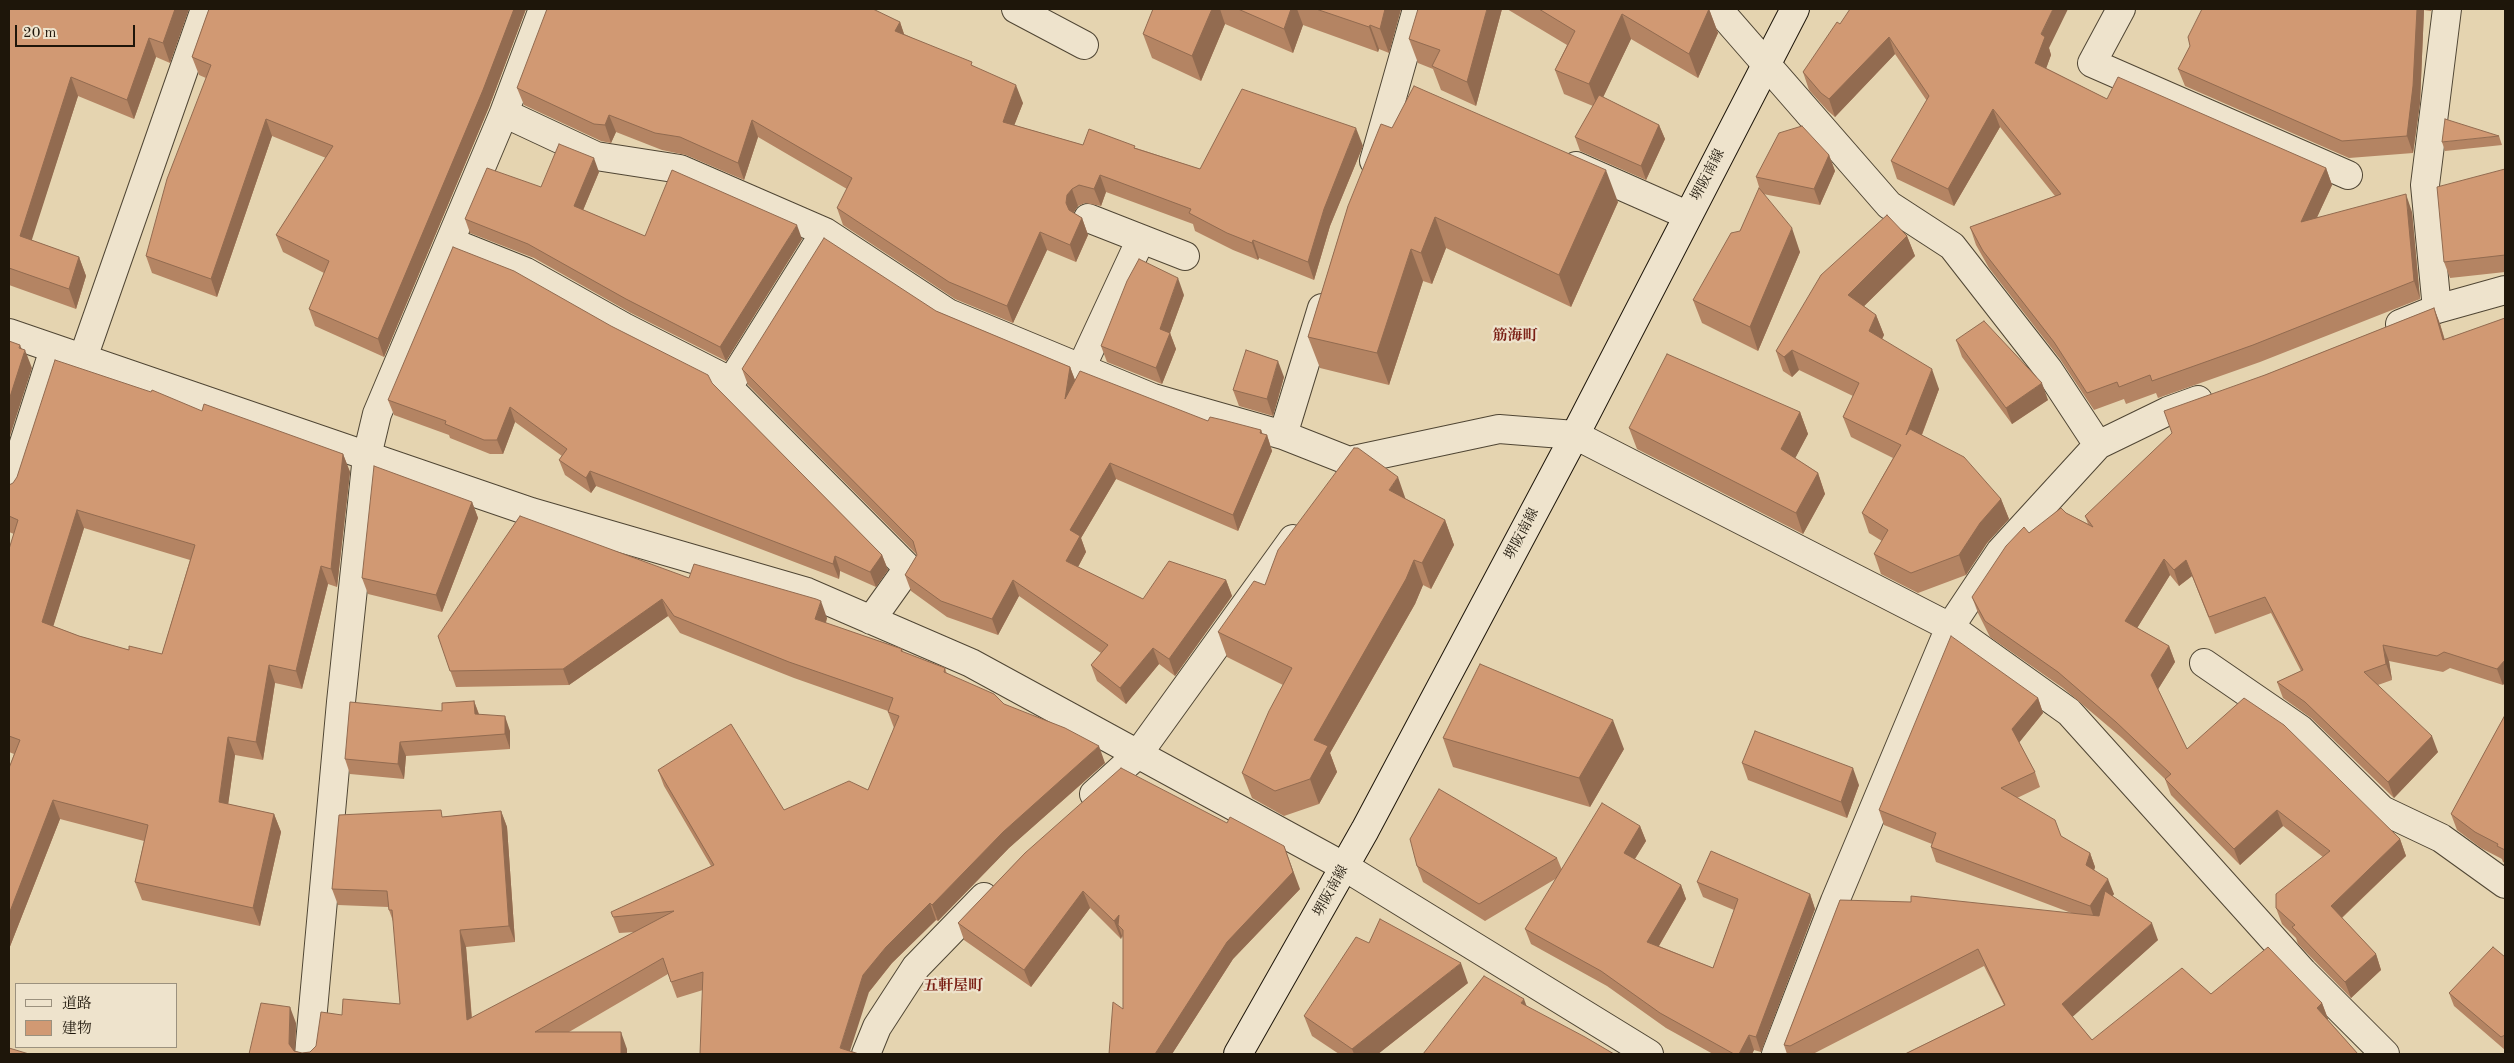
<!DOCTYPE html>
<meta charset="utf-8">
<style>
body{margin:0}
#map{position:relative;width:2514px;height:1063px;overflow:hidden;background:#e5d4b0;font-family:"Old Standard TT","Noto Serif JP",serif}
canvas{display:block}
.frame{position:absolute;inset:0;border:10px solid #1e160a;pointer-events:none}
.legend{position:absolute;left:15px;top:983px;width:162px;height:65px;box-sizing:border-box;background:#eee3cc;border:1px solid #9b917e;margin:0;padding:6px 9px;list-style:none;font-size:15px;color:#1e160a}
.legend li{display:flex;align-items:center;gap:10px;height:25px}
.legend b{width:25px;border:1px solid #9b917e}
.scale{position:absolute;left:15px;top:25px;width:120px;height:22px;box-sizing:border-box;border:2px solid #1e160a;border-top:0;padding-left:6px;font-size:15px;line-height:18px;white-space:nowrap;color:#1e160a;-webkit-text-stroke:4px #eee3cc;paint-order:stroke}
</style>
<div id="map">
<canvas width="2514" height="1063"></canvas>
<div class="frame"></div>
<ul class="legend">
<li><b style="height:6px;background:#eee3cc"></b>道路</li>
<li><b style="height:14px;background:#d19973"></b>建物</li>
</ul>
<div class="scale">20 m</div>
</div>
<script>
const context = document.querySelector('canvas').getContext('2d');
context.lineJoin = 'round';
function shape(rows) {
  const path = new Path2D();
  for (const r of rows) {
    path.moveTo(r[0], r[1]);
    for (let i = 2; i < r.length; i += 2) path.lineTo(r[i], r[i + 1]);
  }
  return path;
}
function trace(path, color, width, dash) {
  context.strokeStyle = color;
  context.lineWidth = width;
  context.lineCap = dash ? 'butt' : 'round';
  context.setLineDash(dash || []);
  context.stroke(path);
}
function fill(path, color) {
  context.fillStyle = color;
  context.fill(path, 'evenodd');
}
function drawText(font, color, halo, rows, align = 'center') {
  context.font = font + ' "Old Standard TT","Noto Serif JP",serif';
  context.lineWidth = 4.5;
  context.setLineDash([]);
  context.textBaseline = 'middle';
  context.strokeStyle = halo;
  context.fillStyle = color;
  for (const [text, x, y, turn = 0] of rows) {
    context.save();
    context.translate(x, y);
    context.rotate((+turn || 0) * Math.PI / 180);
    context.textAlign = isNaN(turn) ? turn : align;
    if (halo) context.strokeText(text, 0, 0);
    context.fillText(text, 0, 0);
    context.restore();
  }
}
const street = shape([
 [1016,9,1084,45],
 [1718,9,1889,205,1952,246,2048,369,2098,445],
 [2121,9,2092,63,2348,175],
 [504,113,596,156,680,169,825,232,948,313,1153,398,1283,435,1349,461,1499,429,1575,435,1950,627,2069,712,2303,972,2385,1054],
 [1374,161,1417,9],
 [1576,166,1687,215],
 [1088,218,1185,256],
 [825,232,728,387,908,568,871,620],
 [451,242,526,272,624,327,732,382],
 [2437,309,2425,185,2447,9],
 [2400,324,2437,309,2505,290],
 [9,333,531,512,807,592,971,663,1345,867,1649,1054],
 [83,358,205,9],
 [1081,368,1141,239],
 [1283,435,1322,308],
 [9,490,54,349],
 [2204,663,2300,729,2382,810,2441,838,2505,884],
 [1094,794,1138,754,1293,539],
 [309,1054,341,702,367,456,377,414,504,113,543,9],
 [866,1054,877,1027,916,967,984,897],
 [1776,1054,1835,901,1950,627,2000,552,2098,445,2168,411,2198,400]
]);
const secondary = shape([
 [1238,1054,1365,830,1575,435,1795,9]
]);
trace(street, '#504634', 30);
trace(secondary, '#1e160a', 30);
trace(street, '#eee3cc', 28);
trace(secondary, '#eee3cc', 28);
fill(shape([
 [9,9,189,9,170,63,156,57,134,119,78,96,31,240,79,257,86,276,76,309,9,285],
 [209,9,526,9,489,107,384,357,315,326,309,309,324,273,283,252,276,235,326,158,272,136,217,297,152,273,146,256,206,78,199,75,192,57],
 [1153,9,1401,9,1389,53,1379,49,1378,52,1303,25,1293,53,1225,24,1201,81,1152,58,1143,34],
 [1502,9,1476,106,1441,90,1433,69,1418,63,1409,39],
 [1507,9,1709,9,1718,33,1698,78,1631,39,1603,97,1659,125,1665,139,1646,180,1580,151,1575,137,1593,106,1564,94,1555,70,1567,45],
 [2202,9,2432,9,2431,11,2424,10,2420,103,2413,153,2349,158,2185,86,2178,69,2190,46],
 [900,22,904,34,973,66,1023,103,1014,125,1083,145,1136,148,1200,169,1363,146,1330,226,1314,280,1259,258,1258,260,1233,250,1195,231,1193,224,1106,192,1101,206,1085,203,1078,206,1074,212,1074,213,1082,218,1088,235,1076,262,1047,250,1013,323,955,299,843,225,837,208,847,189,758,137,744,180,686,155,662,150,616,132,611,143,601,141,524,105,517,88],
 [1840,24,2049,48,2051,55,2046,68,2107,99,2326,168,2332,185,2317,217,2412,212,2420,299,2260,362,2158,398,2156,393,2126,404,2124,399,2094,410,2060,359,1989,268,1976,245,1970,227,2055,196,2000,127,1954,206,1897,179,1891,161,1927,101,1895,54,1835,117,1828,111,1809,90,1803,72],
 [2499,136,2502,145,2445,151,2442,142],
 [1829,155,1835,171,1820,205,1763,194,1800,252,1758,351,1702,323,1693,300,1740,231,1760,190,1756,177],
 [2505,169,2505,272,2450,278,2444,262],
 [599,172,583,210,645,236,802,239,726,361,631,313,534,258,470,233,465,219,541,187],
 [1618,202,1571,307,1446,248,1432,284,1423,281,1389,385,1320,368,1308,337,1348,206],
 [1907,236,1915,256,1864,306,1876,315,1884,335,1882,339,1939,389,1922,435,2001,499,2009,519,1987,543,1966,575,1918,593,1881,574,1874,554,1882,541,1869,533,1862,513,1893,458,1851,437,1843,417,1853,396,1799,370,1792,377,1783,371,1776,351],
 [1184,295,1170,333,1176,349,1162,384,1107,362,1101,346],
 [2434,308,2440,324,2445,340,2505,318,2505,682,2503,685,2450,668,2443,672,2389,661,2392,680,2378,685,2438,752,2394,798,2311,718,2283,698,2277,682,2301,671,2271,613,2215,634,2192,576,2179,586,2170,575,2137,628,2169,646,2175,662,2158,689,2187,749,2400,839,2406,856,2342,918,2376,954,2381,970,2351,998,2298,944,2296,938,2282,924,2276,908,2323,857,2283,826,2240,865,2171,795,2165,779,2122,738,2063,688,1990,637,1978,613,1972,597,2029,533,2066,513,2088,524,2085,516,2265,375],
 [936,311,1070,367,1075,380,1208,421,1261,430,1262,434,1267,435,1272,451,1238,531,1116,479,1081,538,1086,552,1078,567,1143,599,1226,580,1232,596,1175,676,1159,664,1126,704,1097,681,1091,665,1101,653,1019,596,998,635,947,617,911,591,905,575,917,555,748,385,742,369],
 [1956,340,2048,400,2012,424,1962,357],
 [1284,377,1273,416,1239,406,1233,390],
 [712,383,882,555,888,570,876,587,840,571,839,579,596,486,591,493,565,475,559,460,562,456,515,422,503,454,490,454,450,438,449,435,394,415,388,400],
 [202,411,343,454,350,472,337,587,328,584,302,689,275,683,263,760,235,755,228,804,274,814,281,832,260,926,142,900,135,882,144,841,60,819,9,949,9,768,14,754,9,752,9,549,14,534,9,532,9,485],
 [84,528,190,560,162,654,129,650,79,636,53,626],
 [1800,412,1808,434,1795,458,1818,473,1825,494,1803,534,1637,449,1629,428],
 [1406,499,1445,520,1454,545,1431,589,1423,585,1415,604,1330,753,1337,772,1319,804,1284,816,1252,798,1242,773,1283,685,1227,657,1218,632,1265,585],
 [472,502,478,518,442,612,368,594,362,578],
 [689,578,827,618,826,623,902,649,903,652,945,668,947,674,1004,704,1105,763,1009,848,938,921,936,920,892,963,869,992,703,990,677,998,668,974,569,1032,627,1049,627,1054,249,1054,296,1023,295,1051,302,1053,310,1052,316,1046,342,1015,400,1004,394,924,389,910,388,907,338,905,332,889,443,817,501,811,507,827,515,942,466,947,472,1018,635,932,619,933,613,917,711,866,664,786,658,770,784,810,868,790,894,728,888,712,888,711,794,678,680,633,668,616,569,685,456,687,438,636],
 [2038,698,2043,713,2019,742,2035,772,2040,787,2017,798,2061,836,2090,853,2095,867,2094,870,2114,894,2112,896,2158,940,2072,1016,2092,1040,2211,994,2322,1003,2328,1019,2328,1020,2358,1054,1905,1054,2004,1005,1984,966,1813,1054,1787,1054,1784,1045,1840,900,2074,914,1936,862,1931,847,1932,844,1884,825,1879,810],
 [474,701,479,714,510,731,510,749,406,756,404,779,350,774,345,759,442,711],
 [2505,715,2505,863,2503,862,2502,859,2481,848,2457,830,2451,814],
 [1443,738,1624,749,1590,807,1453,767],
 [1742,763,1859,785,1847,818,1748,780],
 [1640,826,1646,841,1635,859,1681,885,1686,899,1659,946,1713,968,1734,910,1703,897,1697,882,1810,894,1815,909,1761,1052,1754,1050,1752,1054,1713,1054,1666,1028,1607,986,1531,944,1525,929,1557,878,1485,921,1423,882,1417,866,1557,858,1562,870],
 [1025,853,1300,889,1233,959,1172,1054,1109,1054,1123,1009,1123,938,1122,936,1121,939,1090,908,1031,987,964,940,958,923],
 [1369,943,1468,983,1378,1054,1339,1054,1312,1036,1304,1016],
 [2505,957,2505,1050,2454,1006,2449,993]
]), '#b48463');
fill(shape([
 [175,9,189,9,170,63,163,43],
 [514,9,526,9,489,107,384,357,378,339],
 [1212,9,1220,9,1225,24,1201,81,1192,56],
 [1291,9,1297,9,1303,25,1293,53,1284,29],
 [1385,9,1401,9,1389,53,1380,29],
 [1487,9,1502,9,1476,106,1467,82],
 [1709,9,1718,33,1698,78,1689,54],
 [2053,9,2068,9,2049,48,2051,55,2042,80,2035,63,2041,34],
 [2417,9,2423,9,2424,10,2420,103,2413,153,2407,136],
 [1622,14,1631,39,1598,108,1589,84],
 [900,22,906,40,895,31],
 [1370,25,1379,49,1378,52,1369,27],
 [1889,37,1895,54,1835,117,1829,99],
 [149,38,156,57,134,119,127,100],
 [71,77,78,96,27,255,20,236],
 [1016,85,1023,103,1009,139,1003,122],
 [1993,109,2000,127,1954,206,1948,189],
 [609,115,616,132,611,143,605,125],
 [266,119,272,136,217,297,211,279],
 [752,120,758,137,744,180,738,163],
 [1659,125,1665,139,1646,180,1641,166],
 [1356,128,1363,146,1330,226,1314,280,1308,262,1324,209],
 [1829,155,1835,171,1820,205,1814,189],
 [594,158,599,172,579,220,574,206],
 [2326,168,2332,185,2307,239,2301,222],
 [1606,170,1618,202,1571,307,1559,275],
 [1100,175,1106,192,1101,206,1094,189],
 [1072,189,1078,206,1074,212,1073,220,1066,203,1067,195],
 [2406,194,2412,212,2420,299,2414,281],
 [1435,217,1446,248,1432,284,1421,253],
 [1082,218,1088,235,1076,262,1070,245],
 [797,225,802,239,726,361,720,347],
 [1792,228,1800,252,1758,351,1750,327],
 [1040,232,1047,250,1013,323,1007,306],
 [1907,236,1915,256,1855,315,1848,295],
 [1253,240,1259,258,1258,260,1252,243],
 [1411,249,1423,281,1389,385,1377,353],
 [79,257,86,276,76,309,69,289],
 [1178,278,1184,295,1170,333,1176,349,1162,384,1156,368,1160,329],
 [2434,308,2440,324,2449,356,2443,340],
 [1876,315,1884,335,1876,351,1869,331],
 [20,345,24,354,25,350,32,368,9,439,9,400],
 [1792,350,1799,370,1792,377,1784,357],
 [1278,361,1284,377,1273,416,1267,399],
 [1070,367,1076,383,1065,399],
 [1932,369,1939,389,1914,455,1906,435],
 [2042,383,2048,400,2012,424,2006,408],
 [510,407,515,422,503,454,497,440],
 [1800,412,1808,434,1789,470,1781,449],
 [1261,430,1265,440,1267,435,1272,451,1238,531,1233,515],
 [343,454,350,472,337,587,331,569],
 [1110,463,1116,479,1081,538,1086,552,1072,578,1066,561,1070,530],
 [590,471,596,486,591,493,586,478],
 [1818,473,1825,494,1803,534,1796,513],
 [1398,477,1407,503,1389,490],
 [2001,499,2009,519,1987,543,1966,575,1959,555,1980,523],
 [472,502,478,518,442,612,436,595],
 [77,510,84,528,49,640,42,622],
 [1445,520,1454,545,1431,589,1422,563],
 [882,555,888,570,876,587,870,572],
 [835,556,840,571,839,579,833,564],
 [2164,559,2170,575,2131,638,2125,621],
 [1414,560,1423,585,1415,604,1330,753,1337,772,1319,804,1310,779,1314,740],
 [2186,560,2192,576,2179,586,2174,570],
 [321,566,328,584,302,689,296,671],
 [1013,580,1019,596,998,635,992,619],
 [1226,580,1232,596,1175,676,1169,659],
 [662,599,668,616,569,685,563,669],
 [821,601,827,618,821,636,815,619],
 [2383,645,2389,661,2392,680,2386,664],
 [2169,646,2175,662,2157,691,2151,675],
 [1153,648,1159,664,1126,704,1120,688],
 [2505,660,2505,682,2503,685,2497,669],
 [269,665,275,683,263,760,256,742],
 [2038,698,2043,713,2018,744,2012,729],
 [474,701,479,715,475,714],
 [505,716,510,731,510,749,505,734],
 [1613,720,1624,749,1590,807,1579,778],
 [2432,736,2438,752,2394,798,2388,782],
 [228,737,235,755,226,820,219,802],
 [400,742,406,756,404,779,398,764],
 [1099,746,1105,763,1009,848,938,921,932,905,1003,832],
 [1853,768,1859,785,1847,818,1841,802],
 [53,800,60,819,9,949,9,914],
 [2277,810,2283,826,2240,865,2234,849],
 [501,811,507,827,515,942,509,926],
 [274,814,281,832,260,926,253,908],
 [1640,826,1646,841,1629,868,1624,853],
 [2400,839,2406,856,2337,922,2331,906],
 [1284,846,1300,889,1233,959,1172,1054,1155,1054,1227,942],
 [2090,853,2095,867,2091,880,2086,865],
 [2108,879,2114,894,2095,921,2090,906],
 [1681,885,1686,899,1653,956,1647,942],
 [1083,891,1090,908,1031,987,1024,970],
 [1810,894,1815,909,1761,1052,1756,1037],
 [930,903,936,920,892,963,869,992,849,1054,840,1048,863,975,886,947],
 [1119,915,1123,930,1118,925,1122,936,1121,939,1114,921],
 [2152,923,2158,940,2068,1021,2062,1004],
 [460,930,466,947,473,1036,467,1020],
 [2376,954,2381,970,2351,998,2345,982],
 [1461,963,1468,983,1378,1054,1354,1054,1352,1049],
 [1524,999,1531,1018,1521,1003],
 [2322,1003,2328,1019,2323,1024,2317,1008],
 [290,1007,296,1023,295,1054,289,1044],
 [621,1032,627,1049,627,1054,621,1054],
 [1749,1035,1754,1050,1752,1054,1739,1054]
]), '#926b50');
const building = shape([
 [9,9,175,9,163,43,149,38,127,100,71,77,20,236,79,257,69,289,9,268,9,9],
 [209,9,514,9,483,90,378,339,309,309,329,261,276,235,333,146,266,119,211,279,146,256,167,179,211,65,192,57,209,9],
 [547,9,873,9,900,22,895,31,972,62,971,65,1016,85,1003,122,1083,145,1089,129,1135,146,1134,148,1200,169,1242,89,1356,128,1324,209,1308,262,1253,240,1252,243,1227,233,1189,213,1191,209,1100,175,1094,189,1079,185,1072,189,1067,195,1066,203,1069,210,1082,218,1070,245,1040,232,1007,306,949,282,837,208,852,178,752,120,738,163,680,137,655,133,609,115,605,125,594,124,517,88,547,9],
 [1153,9,1212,9,1192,56,1143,34,1153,9],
 [1238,9,1291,9,1284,29,1238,9],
 [1316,9,1385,9,1380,29,1370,25,1369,27,1316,9],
 [1418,9,1487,9,1467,82,1432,66,1440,50,1409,39,1418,9],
 [1539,9,1709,9,1689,54,1622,14,1589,84,1555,70,1575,31,1539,9],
 [1850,9,2053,9,2041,34,2045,37,2035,63,2107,99,2118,77,2326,168,2301,222,2406,194,2414,281,2253,345,2152,381,2150,375,2119,387,2117,382,2087,393,2054,342,1983,251,1970,227,2061,194,1993,109,1948,189,1891,161,1929,96,1889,37,1829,99,1821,93,1803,72,1837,22,1840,24,1850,9],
 [2202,9,2417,9,2413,86,2407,136,2342,141,2178,69,2190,46,2188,37,2202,9],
 [1414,86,1606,170,1559,275,1435,217,1421,253,1411,249,1377,353,1308,337,1348,206,1381,124,1392,128,1414,86],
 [1599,95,1659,125,1641,166,1575,137,1599,95],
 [2445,119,2499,136,2442,142,2445,119],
 [1802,126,1829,155,1814,189,1756,177,1779,133,1802,126],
 [559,144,594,158,574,206,645,236,672,170,797,225,720,347,626,299,528,244,465,219,487,168,541,187,559,144],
 [2505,169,2505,255,2444,262,2437,187,2505,169],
 [1759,188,1792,228,1750,327,1693,300,1731,233,1740,231,1759,188],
 [1887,215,1907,236,1848,295,1876,315,1869,331,1932,369,1906,435,1910,429,1964,457,2001,499,1980,523,1959,555,1911,573,1874,554,1888,530,1862,513,1901,445,1843,417,1859,383,1792,350,1784,357,1776,351,1821,275,1887,215],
 [824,238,936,311,1070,367,1065,399,1080,371,1208,421,1210,417,1223,420,1261,430,1260,433,1267,435,1233,515,1110,463,1070,530,1080,536,1066,561,1143,599,1169,561,1226,580,1169,659,1153,648,1120,688,1091,665,1108,645,1013,580,992,619,941,601,905,575,917,555,913,541,742,369,824,238],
 [453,247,514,271,611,326,708,375,712,383,882,555,870,572,835,556,833,564,590,471,586,478,559,460,567,449,510,407,497,440,484,440,445,424,446,421,388,400,453,247],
 [1139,259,1178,278,1160,329,1170,333,1156,368,1101,346,1127,281,1139,259],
 [2434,308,2443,340,2505,318,2505,660,2497,669,2444,652,2437,656,2383,645,2386,664,2364,672,2432,736,2388,782,2305,702,2277,682,2303,670,2265,597,2209,617,2186,560,2174,570,2164,559,2125,621,2169,646,2151,675,2187,749,2244,698,2284,725,2400,839,2331,906,2376,954,2345,982,2292,927,2295,925,2276,908,2276,894,2330,851,2277,810,2234,849,2165,779,2171,774,2116,722,2058,672,1985,621,1972,597,2006,546,2024,527,2029,533,2061,508,2066,513,2093,527,2085,516,2172,433,2164,411,2265,375,2434,308],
 [1984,321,2042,383,2006,408,1956,340,1984,321],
 [9,341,20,345,19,348,25,350,9,400,9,341],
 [1246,350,1278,361,1267,399,1233,390,1246,350],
 [1667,354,1800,412,1781,449,1818,473,1796,513,1629,428,1667,354],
 [55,360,151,392,152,390,202,411,204,404,343,454,331,569,321,566,296,671,269,665,256,742,228,737,219,802,274,814,253,908,135,882,148,825,53,800,9,914,9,768,20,740,9,736,9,549,18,520,9,516,9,485,13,483,17,477,55,360],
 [77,510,195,545,162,654,129,646,129,650,79,636,42,622,77,510],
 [1354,448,1358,448,1398,477,1389,490,1445,520,1422,563,1414,560,1406,579,1314,740,1328,746,1310,779,1275,791,1242,773,1269,711,1292,668,1218,632,1254,581,1265,585,1278,550,1354,448],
 [374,466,472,502,436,595,362,578,374,466],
 [520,516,689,578,694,564,816,599,821,601,815,619,902,649,901,651,945,668,944,672,994,694,1004,704,1065,728,1099,746,1003,832,932,905,930,903,886,947,863,975,840,1048,859,1054,700,1054,703,972,671,982,663,958,535,1032,621,1032,621,1054,249,1054,261,1003,290,1007,289,1044,294,1051,302,1053,310,1052,316,1046,321,1012,342,1015,343,999,400,1004,392,910,389,910,387,891,332,889,339,815,441,810,442,817,501,811,509,926,460,930,467,1020,674,911,613,917,611,912,714,865,658,770,731,724,784,810,849,781,868,790,899,716,888,712,893,698,789,662,674,616,662,599,563,669,450,671,438,636,520,516],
 [1951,636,2038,698,2012,729,2035,772,2001,788,2055,820,2061,836,2090,853,2086,865,2108,879,2090,906,1931,847,1936,833,1879,810,1951,636],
 [1480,664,1613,720,1579,778,1443,738,1480,664],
 [474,701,475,714,505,716,505,734,400,742,398,764,345,759,350,702,442,711,442,703,474,701],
 [2505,715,2505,850,2497,846,2498,844,2475,832,2451,814,2505,715],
 [1755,731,1853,768,1841,802,1742,763,1755,731],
 [1121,768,1227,823,1230,817,1284,846,1293,872,1227,942,1155,1054,1109,1054,1113,1002,1123,1009,1123,930,1118,925,1119,915,1114,921,1083,891,1024,970,958,923,1025,853,1121,768],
 [1439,789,1557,858,1479,904,1417,866,1410,839,1439,789],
 [1602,803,1640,826,1624,853,1681,885,1647,942,1713,968,1738,899,1697,882,1711,851,1810,894,1756,1037,1749,1035,1739,1054,1734,1054,1660,1013,1601,971,1525,929,1602,803],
 [2105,891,2152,923,2062,1004,2092,1040,2182,968,2211,994,2268,947,2322,1003,2317,1008,2358,1054,1905,1054,2005,1005,1978,949,1790,1046,1784,1045,1840,900,1911,902,1911,896,2099,916,2105,891],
 [1380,919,1461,963,1352,1049,1304,1016,1356,937,1369,943,1380,919],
 [2493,947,2505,957,2505,1035,2501,1037,2449,993,2493,947],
 [1484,976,1524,999,1521,1003,1585,1037,1614,1054,1423,1054,1484,976],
 [9,1048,29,1054,9,1054,9,1048]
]);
fill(building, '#d19973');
trace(building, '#926b50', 1);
drawText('14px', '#1e160a', '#eee3cc', [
 ["堺阪南線",1708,175,-63],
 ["堺阪南線",1522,534,-62],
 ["堺阪南線",1331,891,-61]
]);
drawText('bold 15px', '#7a1f14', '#eee3cc', [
 ["筋海町",1515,336],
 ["五軒屋町",953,986]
]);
</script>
